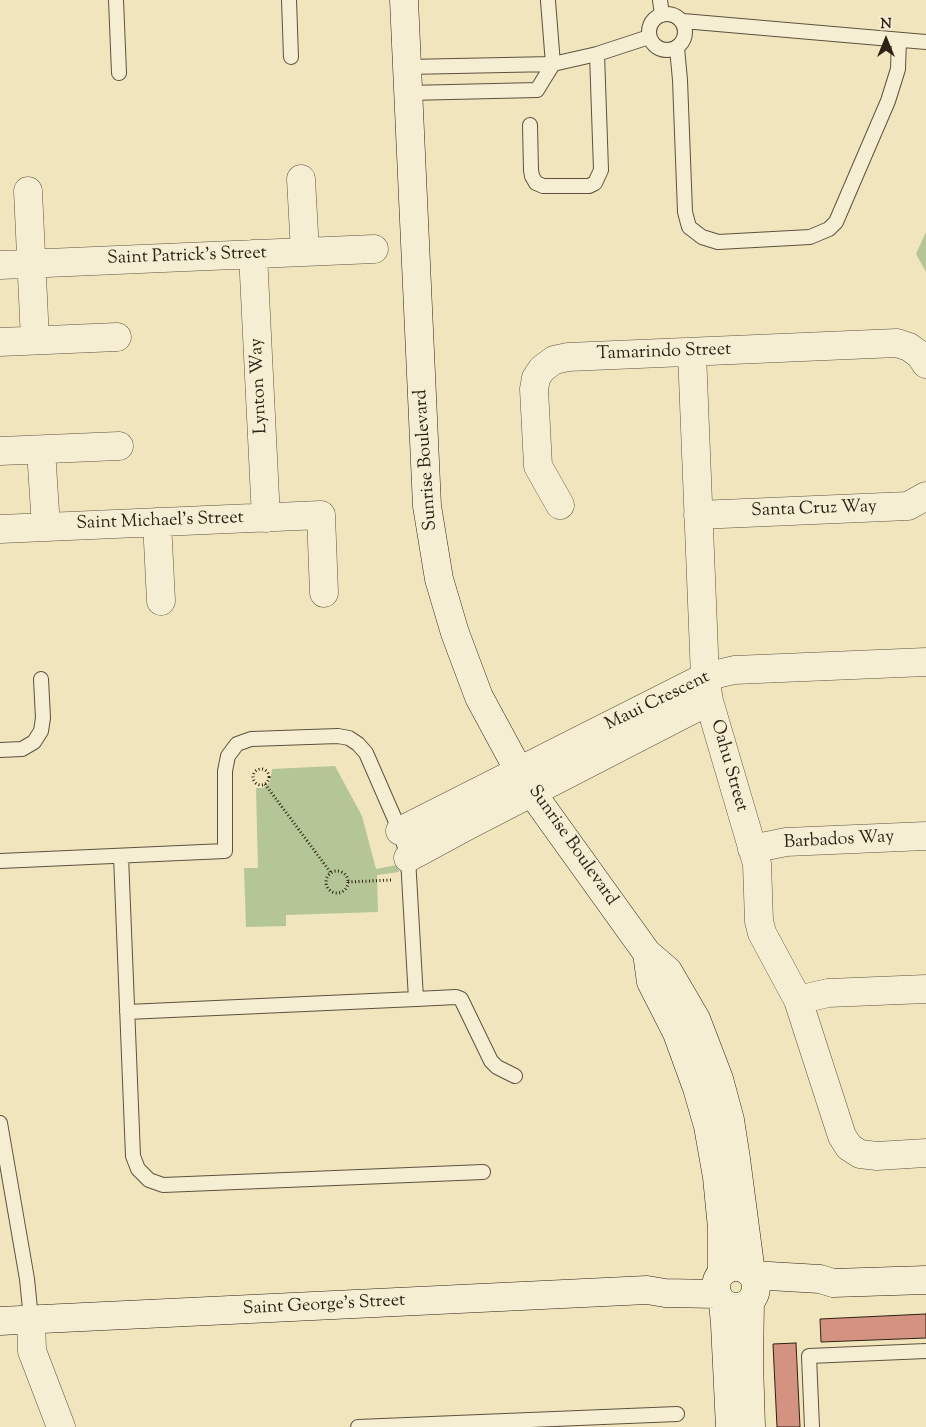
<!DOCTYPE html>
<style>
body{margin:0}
#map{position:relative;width:926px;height:1427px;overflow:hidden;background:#f0e5bc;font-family:"Sorts Mill Goudy",serif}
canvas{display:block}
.north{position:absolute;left:861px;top:15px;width:50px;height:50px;-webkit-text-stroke:4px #f5eed3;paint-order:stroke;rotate:0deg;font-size:14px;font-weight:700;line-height:20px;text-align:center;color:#2e2115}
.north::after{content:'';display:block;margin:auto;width:18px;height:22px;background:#2e2115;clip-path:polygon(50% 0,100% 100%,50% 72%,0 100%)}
</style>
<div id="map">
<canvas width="926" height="1427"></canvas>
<div class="north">N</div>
</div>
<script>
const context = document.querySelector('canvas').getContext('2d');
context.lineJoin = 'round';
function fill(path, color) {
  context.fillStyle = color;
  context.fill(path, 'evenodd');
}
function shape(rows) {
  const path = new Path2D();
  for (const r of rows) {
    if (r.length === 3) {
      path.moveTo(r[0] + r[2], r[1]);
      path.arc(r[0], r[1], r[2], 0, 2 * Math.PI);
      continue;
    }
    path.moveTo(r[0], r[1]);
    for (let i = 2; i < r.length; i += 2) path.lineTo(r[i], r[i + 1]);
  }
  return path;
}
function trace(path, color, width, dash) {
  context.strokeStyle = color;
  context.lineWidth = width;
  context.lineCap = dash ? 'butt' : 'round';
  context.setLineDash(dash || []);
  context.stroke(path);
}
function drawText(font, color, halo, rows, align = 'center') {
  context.font = font + ' "Sorts Mill Goudy",serif';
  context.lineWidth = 4;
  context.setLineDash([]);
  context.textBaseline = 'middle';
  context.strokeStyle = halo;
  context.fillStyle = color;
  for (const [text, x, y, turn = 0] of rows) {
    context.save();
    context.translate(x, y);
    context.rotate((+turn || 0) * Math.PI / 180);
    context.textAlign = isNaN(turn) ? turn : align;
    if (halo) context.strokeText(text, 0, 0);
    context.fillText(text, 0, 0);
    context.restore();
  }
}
fill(shape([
 [926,232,926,272,916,254],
 [335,766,362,816,376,869,397,865,399,872,377,875,378,912,286,915,286,926,246,927,244,868,258,868,256,788,263,788,270,782,272,769]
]), '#b4c696');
const building = shape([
 [926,1314,926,1338,821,1342,820,1319,926,1314],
 [796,1343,800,1427,777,1427,773,1344,796,1343]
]);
fill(building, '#d49281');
trace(building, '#2e2115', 1);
const lane = shape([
 [116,0,119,73],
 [289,0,291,57],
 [660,0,662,15],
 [667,32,18],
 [683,21,926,42],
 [677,48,680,80,685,212,689,227,702,237,718,242,810,237,829,229,836,222,888,101,898,69,899,40],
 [407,67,553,64,597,54,649,37],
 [408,93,537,90,553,64,548,1],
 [530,125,531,170,532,176,536,183,543,186,589,186,595,183,601,170,597,54],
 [0,750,22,749,34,742,41,731,43,718,41,679],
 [121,856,133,1156,138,1169,149,1180,163,1185,483,1172],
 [0,861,225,851,225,771,228,756,237,744,251,739,338,736,349,738,358,744,366,753,400,831,408,858,416,999,127,1012],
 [416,999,456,997,461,999,491,1061,497,1067,515,1076],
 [0,1123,27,1279,31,1319],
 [358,1427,677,1414],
 [812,1427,809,1356,926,1351]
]);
const street = shape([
 [301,179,305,252],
 [28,191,35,340],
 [253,254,266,518],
 [0,265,374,249],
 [0,342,117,337],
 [692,353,705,677,709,701,757,864,759,921,762,933,798,1000,842,1136,849,1147,860,1154,877,1156,926,1153],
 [41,450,46,527],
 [0,451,119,446],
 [560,505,538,466,534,389,536,378,542,369,554,360,568,357,897,343,909,347,920,355,926,364],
 [698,515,908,506,926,496],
 [157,522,161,601],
 [0,529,321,515,324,593],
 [400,831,705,677,734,670,926,662],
 [752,849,786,842,926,836],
 [408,858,467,826,709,701],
 [798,1000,828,993,926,989],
 [31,1319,32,1351,61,1427]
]);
const secondary = shape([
 [404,0,427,506,439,579,455,633,479,697,519,771,532,793,647,953,668,971,696,1019,719,1079,730,1120,736,1159,751,1273],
 [647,953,651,982,677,1033,697,1088,708,1126,717,1177,722,1228,722,1272],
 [736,1287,20],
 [752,1275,820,1279,833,1283,926,1280],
 [750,1302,749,1362,751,1427],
 [723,1303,725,1324,730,1427],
 [0,1321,647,1290,665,1293,716,1294]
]);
trace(lane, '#5e523f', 16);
trace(street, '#5e523f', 29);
trace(secondary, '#2e2115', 29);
trace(shape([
 [261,777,8],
 [265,784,331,873],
 [337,882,11],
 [348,882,391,880]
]), '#2e2115', 3, [1, 2.5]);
trace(lane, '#f5eed3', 14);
trace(street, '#f5eed3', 28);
trace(secondary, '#f5eed3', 28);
drawText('18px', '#2e2115', '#f5eed3', [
 ["Saint Patrick's Street",187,257,-2],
 ["Tamarindo Street",664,353,-2],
 ["Lynton Way",260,386,-93],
 ["Sunrise Boulevard",427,460,-94],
 ["Santa Cruz Way",814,510,-2],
 ["Saint Michael's Street",160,522,-2],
 ["Maui Crescent",658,702,-26],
 ["Oahu Street",728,766,74],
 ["Barbados Way",839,841,-3],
 ["Sunrise Boulevard",572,846,55],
 ["Saint George's Street",324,1306,-3]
]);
</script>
